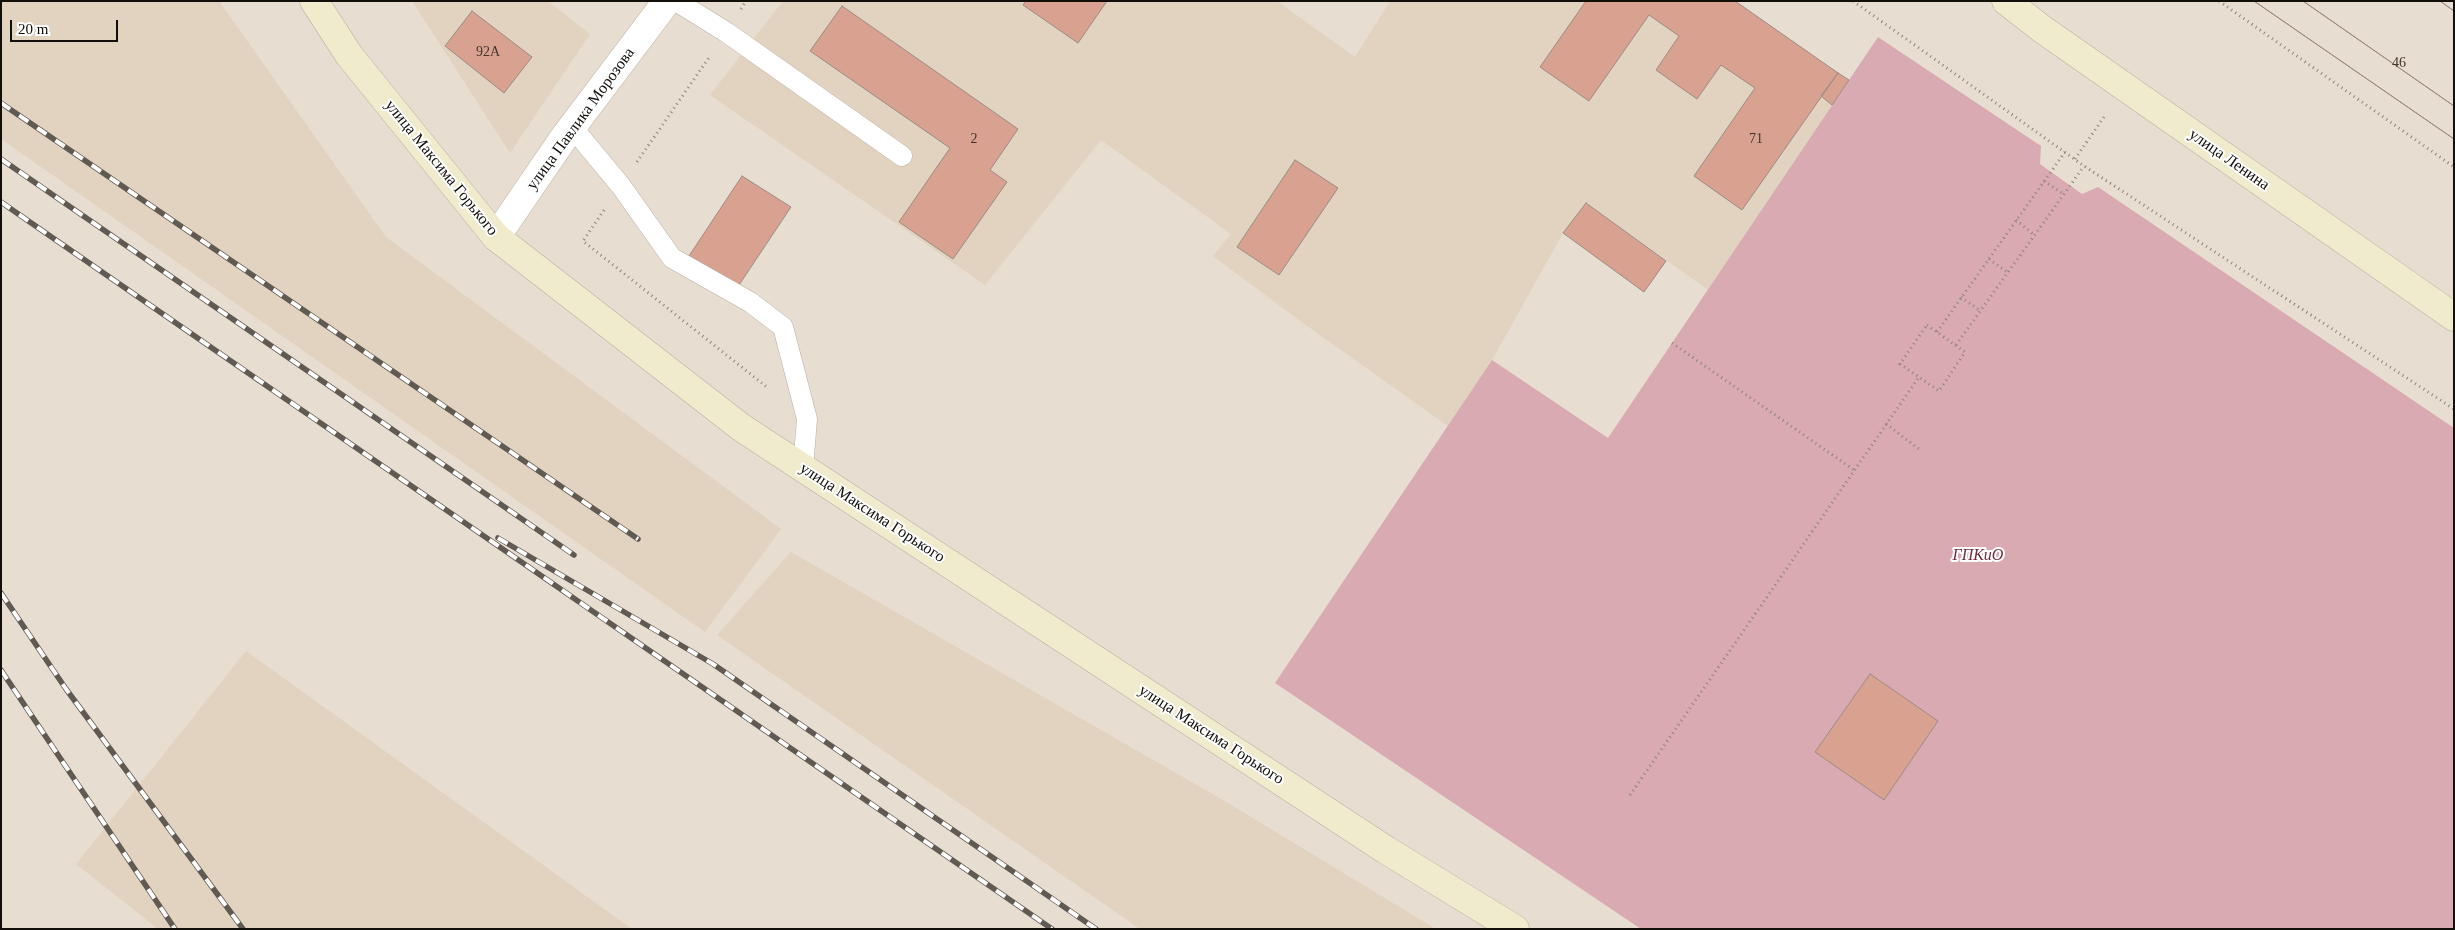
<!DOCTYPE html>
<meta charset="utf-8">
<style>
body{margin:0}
#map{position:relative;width:2455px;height:930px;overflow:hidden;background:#e8ddd1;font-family:"Times New Roman",serif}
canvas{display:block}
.frame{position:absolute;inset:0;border:2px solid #120f0b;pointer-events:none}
.scale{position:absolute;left:10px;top:20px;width:108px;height:22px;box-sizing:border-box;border:2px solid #120f0b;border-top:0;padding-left:6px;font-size:15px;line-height:18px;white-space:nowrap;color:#120f0b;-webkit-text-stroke:4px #fff;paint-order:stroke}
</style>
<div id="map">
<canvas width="2455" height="930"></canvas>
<div class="frame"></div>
<div class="scale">20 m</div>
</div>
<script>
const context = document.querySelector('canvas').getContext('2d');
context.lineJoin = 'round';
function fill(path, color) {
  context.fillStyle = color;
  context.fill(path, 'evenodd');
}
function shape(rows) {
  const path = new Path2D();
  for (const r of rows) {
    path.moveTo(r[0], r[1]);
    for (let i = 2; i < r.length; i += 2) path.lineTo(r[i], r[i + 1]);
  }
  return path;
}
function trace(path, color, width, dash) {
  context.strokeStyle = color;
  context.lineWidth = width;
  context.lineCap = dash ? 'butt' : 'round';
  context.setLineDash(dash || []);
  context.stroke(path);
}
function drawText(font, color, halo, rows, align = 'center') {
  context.font = font + ' "Times New Roman",serif';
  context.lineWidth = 4;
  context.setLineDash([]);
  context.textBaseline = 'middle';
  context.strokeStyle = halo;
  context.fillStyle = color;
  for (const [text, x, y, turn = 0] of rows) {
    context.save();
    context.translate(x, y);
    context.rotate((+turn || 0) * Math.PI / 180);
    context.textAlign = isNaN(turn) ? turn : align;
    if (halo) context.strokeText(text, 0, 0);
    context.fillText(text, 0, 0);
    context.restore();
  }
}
fill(shape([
 [1,1,219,1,386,237,781,529,705,632,1,139],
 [412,1,548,1,590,34,510,153],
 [783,1,1277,1,1355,57,1390,1,1735,1,1849,80,1708,290,1586,203,1563,233,1492,360,1448,426,1307,326,1213,256,1231,234,1101,140,985,285,710,95],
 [791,552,1223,800,1436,929,1140,929,717,635],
 [246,651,632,929,158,929,76,864]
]), '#e2d2c0');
fill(shape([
 [1878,37,2041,146,2040,164,2082,194,2098,187,2454,428,2454,929,1641,929,1275,683,1492,360,1608,438]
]), '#daaab2');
const building = shape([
 [1026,1,1107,1,1078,43,1023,5,1026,1],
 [1586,1,1735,1,1838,73,1742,210,1694,176,1755,88,1721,65,1697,99,1656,70,1679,36,1649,15,1589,101,1540,67,1586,1],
 [2254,1,2303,1,2454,106,2454,139,2254,1],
 [2254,1,2440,1,2454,11,2454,139,2254,1],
 [2303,1,2440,1,2454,11,2454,106,2303,1],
 [842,6,1018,129,990,170,1007,182,953,259,899,222,950,148,810,51,842,6],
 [472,11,532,57,504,93,445,46,472,11],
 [1838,73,1849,80,1832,105,1821,96,1838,73],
 [1295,160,1338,188,1279,275,1237,247,1295,160],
 [742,176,791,207,737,288,689,256,742,176],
 [1586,203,1666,261,1644,292,1563,233,1586,203],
 [1870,674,1938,721,1884,800,1815,752,1870,674]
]);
fill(building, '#d8a190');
trace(building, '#9b8b86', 1);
const lane = shape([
 [676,1,726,32,902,156],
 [572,127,621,186,672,258,750,302,783,327,807,419,803,468]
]);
const street = shape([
 [496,237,563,139,667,1]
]);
const secondary = shape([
 [314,1,349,55,496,237,742,428,1386,850,1515,929],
 [2006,1,2042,29,2454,317]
]);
trace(lane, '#b9aea3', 21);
trace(street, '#b9aea3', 29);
trace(secondary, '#b9aea3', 29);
trace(shape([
 [1853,1,2084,166,2454,409],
 [2219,1,2454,167],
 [741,9,746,1],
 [2075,159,2106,114],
 [637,162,710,56],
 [2044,181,2063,194],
 [604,210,583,241,768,388],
 [2016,220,2033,234],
 [1989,259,2007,272],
 [1961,297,1979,310],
 [1927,325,1965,352,1939,391,1900,364,1927,325],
 [1937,332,2065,152],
 [1672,343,1854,470],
 [1956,345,2084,166],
 [1886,424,1919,449],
 [1630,795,1919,377]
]), '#8b847b', 3, [1, 4]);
trace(lane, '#fff', 20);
trace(street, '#fff', 28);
trace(secondary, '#efebcc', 28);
const rail = shape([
 [1,103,638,539],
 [1,159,574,555],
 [1,202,1052,929],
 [498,538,713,664,1096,929],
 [1,593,66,689,243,929],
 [1,670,175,929]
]);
trace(rail, '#605a53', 5.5);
trace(rail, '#fff', 4, [11]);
drawText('14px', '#44342c', null, [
 ["92А",488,52],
 ["46",2399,63],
 ["2",974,139],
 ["71",1756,139]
]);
drawText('16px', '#120f0b', '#fff', [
 ["улица Павлика Морозова",581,119,-54],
 ["улица Ленина",2229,160,35],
 ["улица Максима Горького",441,168,51],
 ["улица Максима Горького",872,513,33],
 ["улица Максима Горького",1211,735,33]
]);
drawText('italic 16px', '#712b3d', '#fff', [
 ["ГПКиО",1978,556]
]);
</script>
